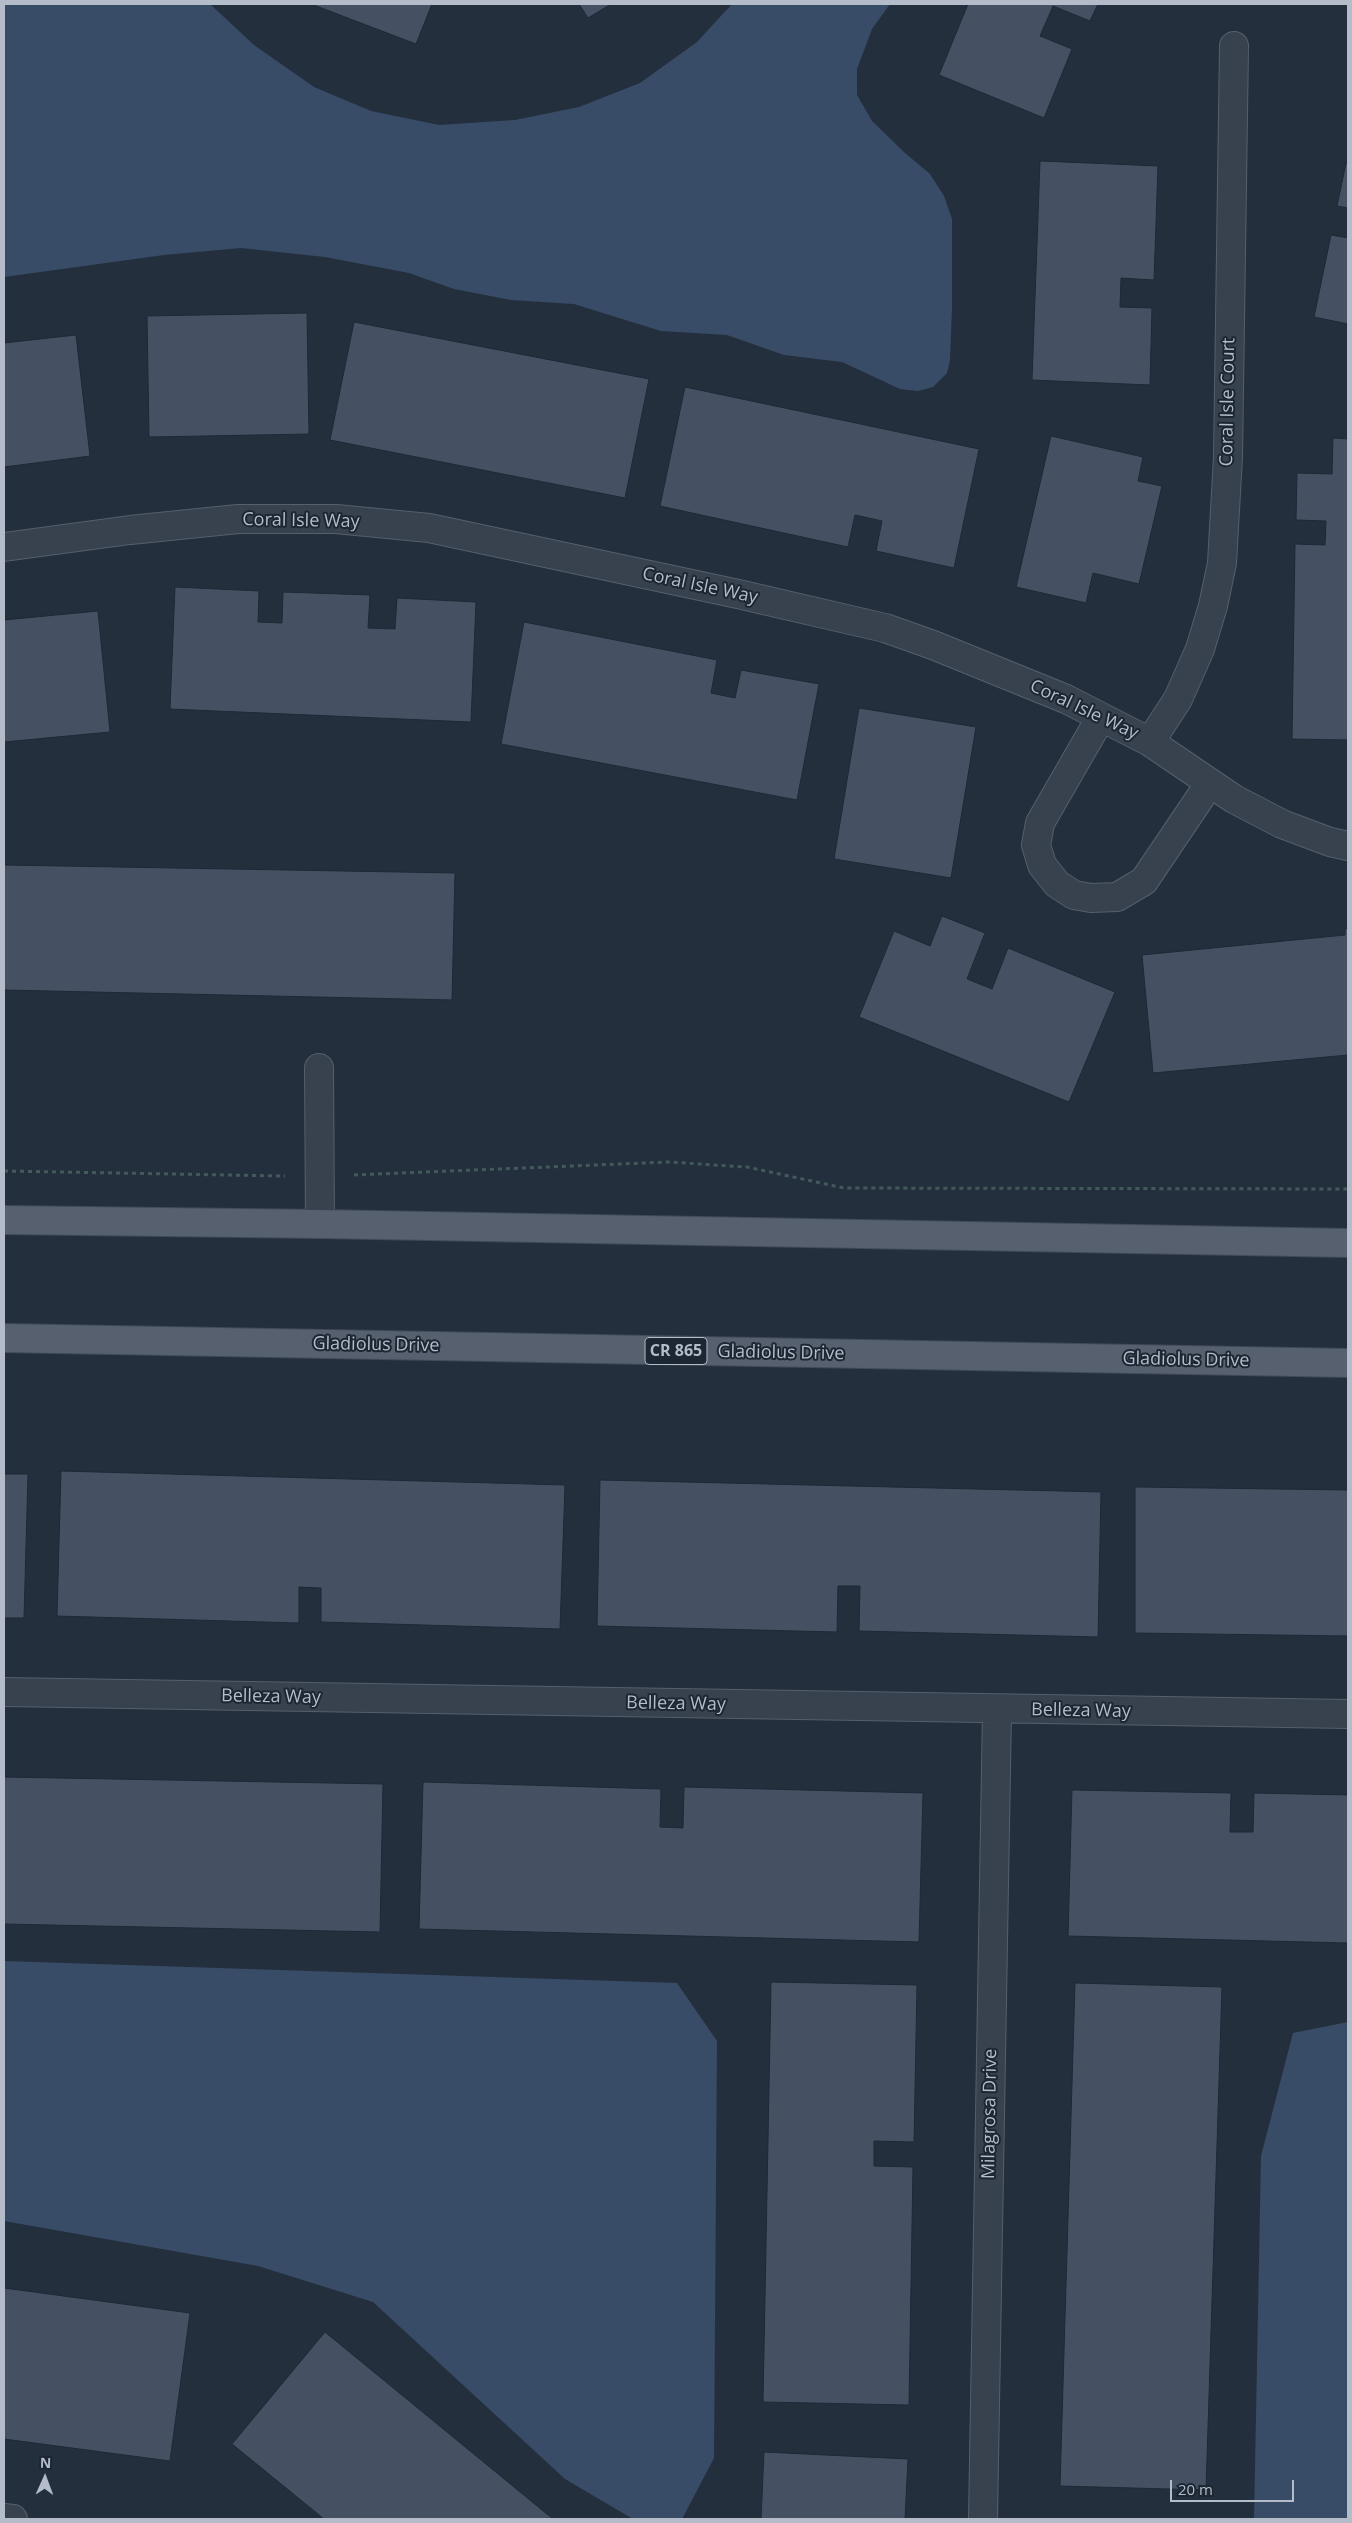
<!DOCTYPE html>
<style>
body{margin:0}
#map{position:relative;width:1352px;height:2523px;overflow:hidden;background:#242f3e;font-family:"Open Sans",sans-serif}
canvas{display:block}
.frame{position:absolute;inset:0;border:5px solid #b4bcc9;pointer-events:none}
.north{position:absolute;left:20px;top:2453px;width:50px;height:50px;-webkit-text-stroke:4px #1d2633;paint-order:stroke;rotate:2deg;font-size:14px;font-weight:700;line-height:20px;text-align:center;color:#b4bcc9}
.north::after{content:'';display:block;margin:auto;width:18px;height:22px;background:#b4bcc9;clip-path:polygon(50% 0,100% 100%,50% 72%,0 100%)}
.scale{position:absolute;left:1170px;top:2480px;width:124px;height:22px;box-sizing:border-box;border:2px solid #b4bcc9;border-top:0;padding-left:6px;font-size:15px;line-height:18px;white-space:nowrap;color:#b4bcc9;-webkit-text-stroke:4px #1d2633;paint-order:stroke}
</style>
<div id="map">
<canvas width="1352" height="2523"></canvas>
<div class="frame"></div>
<div class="north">N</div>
<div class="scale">20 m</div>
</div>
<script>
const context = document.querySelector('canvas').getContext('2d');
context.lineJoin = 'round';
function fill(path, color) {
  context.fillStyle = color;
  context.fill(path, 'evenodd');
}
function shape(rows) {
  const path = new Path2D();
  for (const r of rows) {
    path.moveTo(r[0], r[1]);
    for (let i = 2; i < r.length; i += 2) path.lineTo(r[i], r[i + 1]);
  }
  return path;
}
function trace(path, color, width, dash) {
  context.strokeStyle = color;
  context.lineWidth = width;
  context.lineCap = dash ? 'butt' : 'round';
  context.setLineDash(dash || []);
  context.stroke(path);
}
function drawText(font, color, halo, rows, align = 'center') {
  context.font = font + ' "Open Sans",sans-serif';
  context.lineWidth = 4;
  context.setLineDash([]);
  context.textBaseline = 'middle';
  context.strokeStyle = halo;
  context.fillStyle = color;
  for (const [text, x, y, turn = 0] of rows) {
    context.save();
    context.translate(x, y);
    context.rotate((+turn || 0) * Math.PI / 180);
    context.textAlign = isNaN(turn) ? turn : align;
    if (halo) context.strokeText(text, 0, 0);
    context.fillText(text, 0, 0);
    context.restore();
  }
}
fill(shape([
 [4,4,210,4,254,45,314,87,371,111,439,125,515,120,579,107,640,83,697,42,732,4,890,4,872,29,857,69,857,95,872,121,905,153,930,174,944,196,952,219,952,307,950,360,947,373,933,387,918,391,900,389,842,362,784,355,727,335,661,331,574,304,511,300,454,289,409,273,325,257,241,248,164,255,4,277],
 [4,1961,677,1983,717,2041,714,2458,682,2519,633,2519,565,2479,373,2302,258,2266,4,2221],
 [1348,2022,1348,2519,1254,2519,1261,2156,1293,2033]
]), '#394c67');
const building = shape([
 [311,4,432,4,416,44,311,4],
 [579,4,611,4,588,18,579,4],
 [968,4,1098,4,1090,21,1053,6,1040,36,1072,49,1044,118,939,75,968,4],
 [1040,161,1158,166,1154,280,1121,278,1120,307,1152,308,1150,385,1032,380,1040,161],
 [1346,163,1348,164,1348,208,1337,206,1346,163],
 [1331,235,1348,238,1348,324,1314,317,1331,235],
 [307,313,309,434,149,437,147,316,307,313],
 [354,322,649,379,625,498,330,440,354,322],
 [76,335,90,456,4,467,4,343,76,335],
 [685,387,979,449,954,568,876,551,882,521,855,515,848,547,660,506,685,387],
 [1051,436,1143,457,1138,481,1162,486,1139,584,1093,573,1086,603,1016,587,1051,436],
 [1333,438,1348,439,1348,740,1292,739,1295,544,1325,545,1326,521,1296,520,1297,473,1332,474,1333,438],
 [175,587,259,591,258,622,282,623,283,592,370,595,368,628,395,629,397,598,476,602,471,722,170,709,175,587],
 [98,611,110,732,4,742,4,620,98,611],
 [524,622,717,660,711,693,735,698,741,670,819,684,797,800,501,744,524,622],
 [859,708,976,727,951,878,834,859,859,708],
 [4,865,455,873,452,1000,4,990,4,865],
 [942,916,985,933,967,979,992,989,1008,948,1115,992,1069,1102,859,1017,894,931,930,946,942,916],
 [1348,928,1348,1055,1153,1073,1142,955,1345,935,1345,929,1348,928],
 [61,1471,565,1485,560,1629,321,1622,321,1588,299,1587,299,1623,57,1616,61,1471],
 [4,1474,28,1474,24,1618,4,1618,4,1474],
 [600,1480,1101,1492,1098,1637,859,1631,860,1586,838,1586,837,1632,597,1626,600,1480],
 [1135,1487,1348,1490,1348,1636,1135,1633,1135,1487],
 [4,1777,383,1784,380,1932,4,1924,4,1777],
 [423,1782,661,1789,660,1827,683,1828,684,1787,923,1793,919,1942,419,1929,423,1782],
 [1072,1790,1231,1793,1230,1832,1253,1832,1254,1793,1348,1795,1348,1943,1068,1936,1072,1790],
 [771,1982,917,1985,914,2142,874,2141,874,2166,913,2167,909,2405,763,2402,771,1982],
 [1075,1983,1222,1987,1206,2490,1060,2486,1075,1983],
 [4,2288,190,2313,170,2461,4,2439,4,2288],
 [325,2332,553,2519,324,2519,232,2444,325,2332],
 [764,2452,908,2459,905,2519,761,2519,764,2452]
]);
fill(building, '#455162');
trace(building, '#1f2835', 1);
const minor = shape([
 [4,547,130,530,238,519,336,519,429,528,738,594,885,628,933,645,1066,699,1150,742,1234,799,1282,824,1330,842,1348,846],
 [1101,717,1040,823,1036,845,1042,865,1057,884,1074,895,1091,898,1117,897,1144,881,1210,783],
 [1150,742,1178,699,1200,649,1213,606,1222,563,1228,457,1234,46],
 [319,1068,320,1224],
 [4,1692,1348,1714],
 [4,2518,13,2519],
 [983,2519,997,1710]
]);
const major = shape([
 [4,1220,320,1224,1348,1243],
 [4,1338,1348,1363]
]);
trace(minor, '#565f6c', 30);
trace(major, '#414a57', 30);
trace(shape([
 [4,1171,285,1176],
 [354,1175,668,1162,747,1167,844,1188,1348,1189]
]), '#44595c', 3, [4, 4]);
trace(minor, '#38414e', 28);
trace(major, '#56606e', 28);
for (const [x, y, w] of [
 [676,1351,62]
]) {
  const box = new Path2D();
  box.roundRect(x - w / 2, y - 13.5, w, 27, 4);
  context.fillStyle = '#1d2633';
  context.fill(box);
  trace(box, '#b4bcc9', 1);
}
drawText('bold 16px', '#b4bcc9', null, [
 ["CR 865",676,1351]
]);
drawText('18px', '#b4bcc9', '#1d2633', [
 ["Coral Isle Court",1228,402,-89],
 ["Coral Isle Way",301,521,1],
 ["Coral Isle Way",700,586,12],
 ["Coral Isle Way",1084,710,25],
 ["Gladiolus Drive",376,1345,1],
 ["Gladiolus Drive",781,1353,1],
 ["Gladiolus Drive",1186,1360,1],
 ["Belleza Way",271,1697,1],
 ["Belleza Way",676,1704,1],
 ["Belleza Way",1081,1711,1],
 ["Milagrosa Drive",990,2114,-89]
]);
</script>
